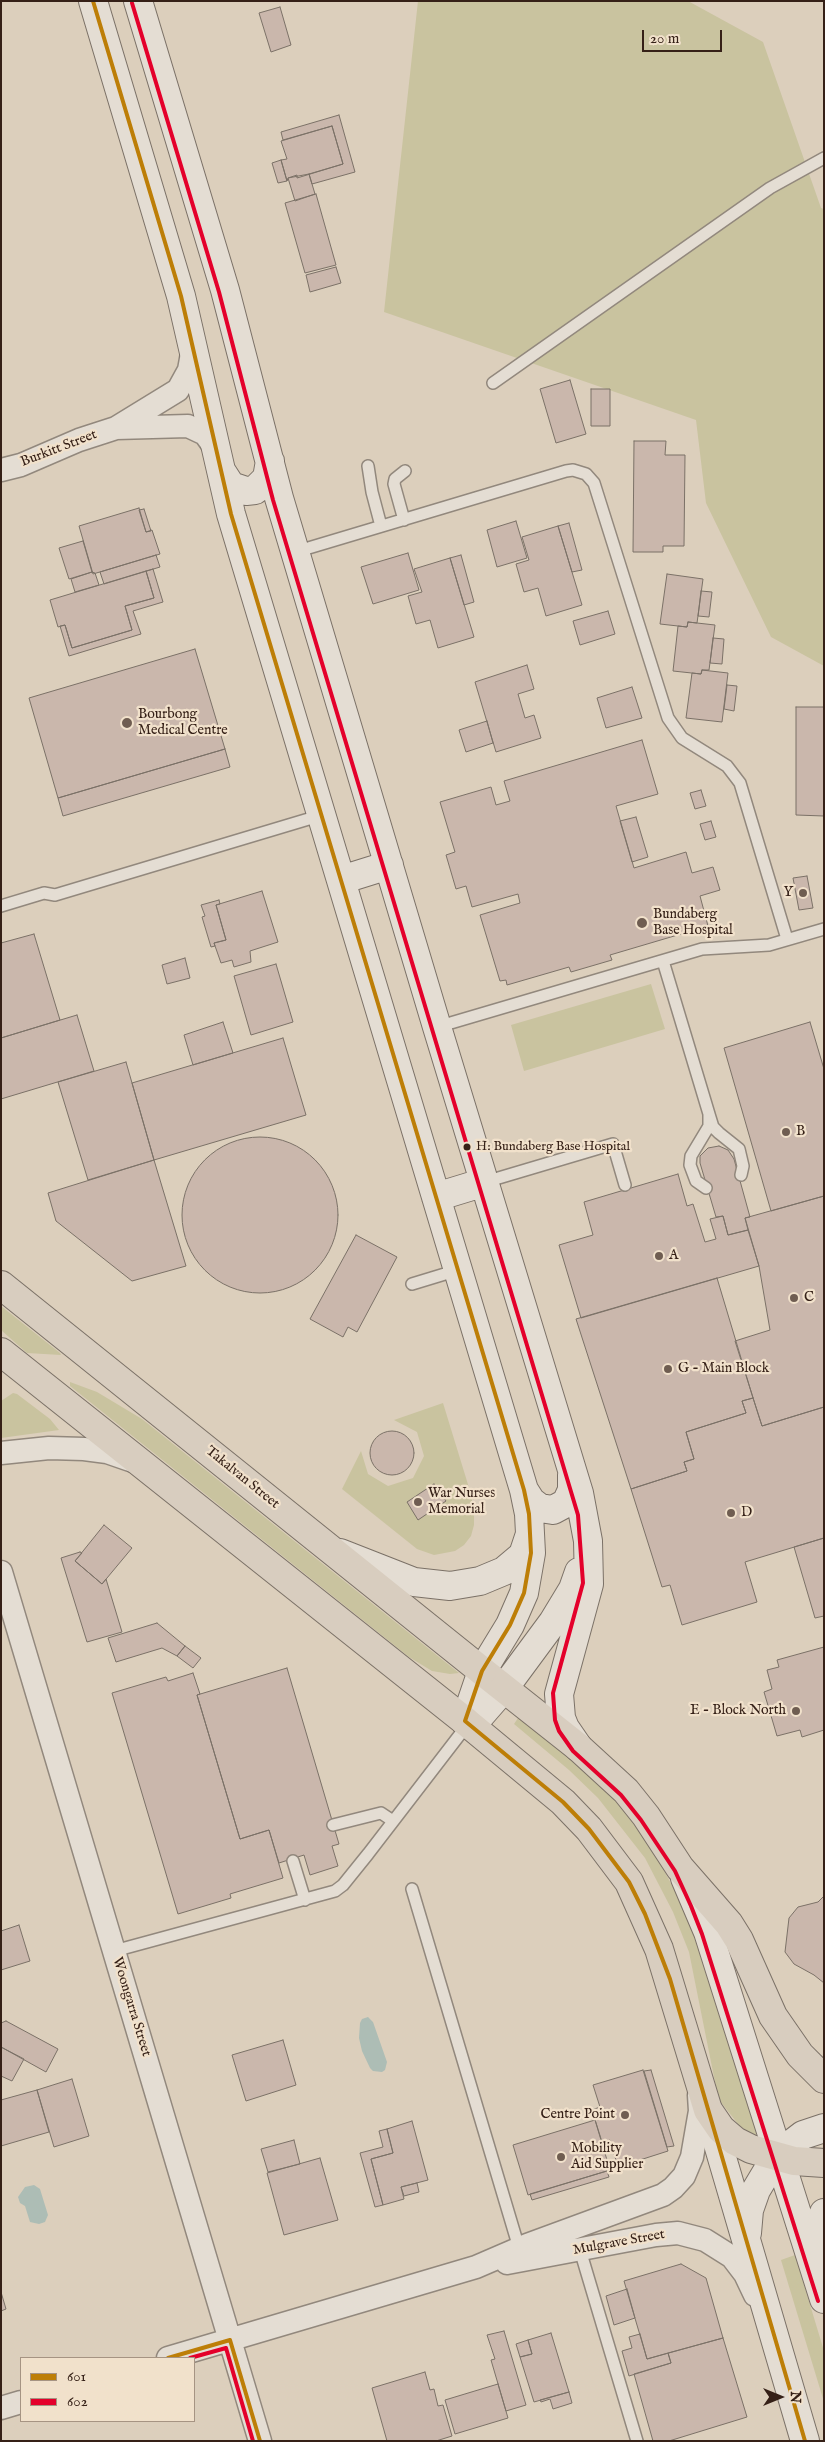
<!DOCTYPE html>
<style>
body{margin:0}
#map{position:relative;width:825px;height:2442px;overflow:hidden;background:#dccfbc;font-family:"IM FELL English",serif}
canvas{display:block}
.frame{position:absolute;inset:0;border:2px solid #352017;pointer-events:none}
.legend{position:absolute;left:20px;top:2357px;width:175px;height:65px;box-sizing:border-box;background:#f1e1cb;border:1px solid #a69483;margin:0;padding:6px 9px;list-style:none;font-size:15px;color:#352017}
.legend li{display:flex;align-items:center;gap:10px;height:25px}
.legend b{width:25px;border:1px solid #a69483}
.north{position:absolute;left:755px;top:2372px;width:50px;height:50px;-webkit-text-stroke:4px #f1e1cb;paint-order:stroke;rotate:90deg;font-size:14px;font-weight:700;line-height:20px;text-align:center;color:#352017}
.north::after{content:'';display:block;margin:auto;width:18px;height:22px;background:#352017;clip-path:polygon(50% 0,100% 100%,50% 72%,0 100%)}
.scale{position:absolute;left:642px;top:30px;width:80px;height:22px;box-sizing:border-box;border:2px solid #352017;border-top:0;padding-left:6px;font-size:15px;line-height:18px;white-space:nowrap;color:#352017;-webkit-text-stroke:4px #f1e1cb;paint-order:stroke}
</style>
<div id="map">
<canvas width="825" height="2442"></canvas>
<div class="frame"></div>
<ul class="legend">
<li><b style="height:6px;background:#bd7e07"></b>601</li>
<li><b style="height:6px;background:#e4002b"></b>602</li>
</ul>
<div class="north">N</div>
<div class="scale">20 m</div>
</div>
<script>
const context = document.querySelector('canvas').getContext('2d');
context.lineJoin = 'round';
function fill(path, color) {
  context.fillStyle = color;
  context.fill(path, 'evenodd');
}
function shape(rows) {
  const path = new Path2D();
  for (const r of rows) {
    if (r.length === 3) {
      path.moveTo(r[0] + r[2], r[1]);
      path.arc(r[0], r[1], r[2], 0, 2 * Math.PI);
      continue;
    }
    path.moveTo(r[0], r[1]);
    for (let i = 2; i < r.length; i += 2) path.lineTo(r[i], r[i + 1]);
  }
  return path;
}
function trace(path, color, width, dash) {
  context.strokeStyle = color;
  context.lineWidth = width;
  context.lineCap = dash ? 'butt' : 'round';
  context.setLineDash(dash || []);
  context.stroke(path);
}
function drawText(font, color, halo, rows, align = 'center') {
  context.font = font + ' "IM FELL English",serif';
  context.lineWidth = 4.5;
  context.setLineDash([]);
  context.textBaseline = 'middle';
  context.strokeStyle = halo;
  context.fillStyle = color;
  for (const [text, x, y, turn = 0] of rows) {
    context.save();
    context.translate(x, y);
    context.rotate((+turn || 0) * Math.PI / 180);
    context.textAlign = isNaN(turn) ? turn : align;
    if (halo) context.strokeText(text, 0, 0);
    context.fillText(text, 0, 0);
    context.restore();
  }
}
fill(shape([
 [418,1,688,1,763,42,821,208,824,209,824,666,771,637,706,503,696,420,384,312],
 [651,984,665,1029,524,1071,511,1025],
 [1,1306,60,1353,61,1355,27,1353,1,1330],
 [70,1382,97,1392,142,1419,459,1673,450,1674,432,1671,409,1657,70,1386],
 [13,1393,17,1394,50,1419,59,1430,1,1438,1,1401],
 [443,1403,470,1491,474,1510,474,1525,471,1536,464,1545,455,1551,434,1555,417,1549,342,1489,361,1451,368,1474,388,1486,413,1478,424,1456,417,1432,394,1420],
 [520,1715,608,1793,626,1812,660,1863,675,1891,691,1927,756,2132,756,2136,745,2132,738,2124,720,2101,717,2092,689,1952,673,1912,645,1858,598,1798,569,1770,514,1724],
 [795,2255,824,2351,824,2402,781,2260]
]), '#c9c39f');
fill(shape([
 [368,2017,373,2022,387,2062,385,2070,382,2072,373,2071,370,2068,362,2051,359,2038,360,2023,362,2019],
 [34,2185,40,2189,48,2215,45,2222,39,2224,30,2222,25,2206,20,2203,18,2197,25,2187]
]), '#adbdb5');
const building = shape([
 [280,7,291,45,271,52,259,13,280,7],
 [339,115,355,172,312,184,309,174,343,164,332,126,283,140,281,132,339,115],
 [332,126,343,164,297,178,297,175,288,178,287,181,281,160,287,159,281,141,332,126],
 [281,160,287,181,278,183,272,163,281,160],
 [309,174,315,194,295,201,288,178,309,174],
 [316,194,336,265,305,273,285,203,316,194],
 [336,267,341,283,310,292,306,275,336,267],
 [570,380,586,434,556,443,540,389,570,380],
 [591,389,610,389,610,426,591,426,591,389],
 [634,441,666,441,665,455,685,455,684,546,663,546,663,552,633,552,634,441],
 [139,508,146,532,152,530,160,554,93,574,79,526,139,508],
 [144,509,151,531,146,532,139,510,144,509],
 [516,521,527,558,497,567,487,530,516,521],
 [569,523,582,570,572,572,558,526,569,523],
 [558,526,582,605,546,616,538,588,524,592,516,564,529,560,522,537,558,526],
 [83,541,92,572,69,579,59,548,83,541],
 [408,553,419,590,373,604,361,567,408,553],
 [156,555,160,567,104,584,100,572,156,555],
 [461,555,474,602,464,605,450,558,461,555],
 [450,558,474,637,438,648,430,620,416,624,408,596,422,592,414,569,450,558],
 [153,569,163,602,133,611,141,634,69,656,60,626,65,625,72,648,132,630,125,606,154,598,146,571,153,569],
 [146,571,154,598,125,606,132,630,72,648,65,625,58,627,50,600,146,571],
 [92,572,95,573,99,585,75,592,71,579,92,572],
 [667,574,703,579,697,623,688,622,687,627,660,624,667,574],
 [701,591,712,592,709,617,698,616,701,591],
 [608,611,615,634,580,645,573,621,608,611],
 [688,622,715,625,709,670,702,670,701,674,673,671,678,626,687,627,688,622],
 [713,638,724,639,722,664,710,663,713,638],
 [195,649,225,749,58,798,29,698,195,649],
 [527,665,534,689,518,694,525,718,534,715,541,738,496,752,475,682,527,665],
 [702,670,728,673,722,722,686,718,692,673,701,674,702,670],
 [727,685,737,686,734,711,724,709,727,685],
 [632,687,642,718,606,728,597,698,632,687],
 [796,707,824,707,824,816,796,815,796,707],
 [487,721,493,743,466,752,459,730,487,721],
 [642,740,658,794,616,806,634,868,686,852,692,873,713,867,720,890,700,896,708,926,610,955,612,960,571,972,569,967,507,985,506,980,500,981,480,915,520,903,518,894,472,907,466,886,456,889,446,855,455,852,440,802,491,787,496,805,510,801,504,781,642,740],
 [225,749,230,767,63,816,58,798,225,749],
 [701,790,706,806,695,809,690,793,701,790],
 [636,817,648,857,632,862,620,821,636,817],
 [711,821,716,837,705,840,700,824,711,821],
 [807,876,813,908,799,910,793,878,807,876],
 [262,891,278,942,250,951,251,962,234,967,232,960,221,963,214,943,226,940,216,905,262,891],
 [219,900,220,904,216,905,226,940,214,943,215,946,211,947,202,917,205,916,201,905,219,900],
 [34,934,60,1020,1,1038,1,943,34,934],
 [185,958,190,978,167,984,162,965,185,958],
 [276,964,293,1022,251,1035,234,976,276,964],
 [77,1015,94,1071,1,1099,1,1038,77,1015],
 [223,1022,233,1053,193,1065,184,1035,223,1022],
 [810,1022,824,1069,824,1196,771,1211,724,1048,810,1022],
 [283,1038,306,1115,154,1160,132,1083,283,1038],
 [126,1062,154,1160,88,1180,58,1082,126,1062],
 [260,1215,78],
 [719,1146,728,1150,734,1159,750,1217,745,1218,748,1230,728,1235,723,1216,716,1217,700,1163,700,1156,708,1148,719,1146],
 [154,1160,186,1266,132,1281,56,1221,48,1193,154,1160],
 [678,1174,687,1206,693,1204,705,1242,716,1239,710,1219,723,1216,728,1235,748,1230,759,1266,581,1318,559,1245,593,1235,584,1202,678,1174],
 [824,1196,824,1407,762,1426,735,1341,770,1330,759,1266,745,1218,824,1196],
 [356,1235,397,1257,357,1332,348,1327,343,1337,310,1319,356,1235],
 [717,1278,753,1398,742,1401,746,1413,686,1432,694,1459,684,1462,687,1471,631,1489,576,1319,717,1278],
 [753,1398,762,1426,824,1407,824,1538,745,1562,757,1602,682,1625,670,1585,662,1587,631,1489,687,1471,684,1462,694,1459,686,1432,746,1413,742,1401,753,1398],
 [392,1453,22],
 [434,1484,446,1501,418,1520,407,1502,434,1484],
 [104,1525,132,1548,102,1584,75,1561,104,1525],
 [824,1538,824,1616,815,1618,794,1547,824,1538],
 [80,1552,82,1553,75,1561,102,1584,106,1579,122,1632,87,1642,61,1558,80,1552],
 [157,1623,185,1646,177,1656,162,1648,116,1662,108,1638,157,1623],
 [185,1646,201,1658,193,1668,177,1656,185,1646],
 [824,1647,824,1730,802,1737,800,1730,777,1736,764,1692,772,1689,767,1670,779,1667,777,1660,824,1647],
 [287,1668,339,1844,332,1846,338,1866,310,1875,304,1855,279,1863,269,1830,240,1839,197,1695,287,1668],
 [193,1673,200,1694,197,1695,240,1839,269,1830,283,1878,230,1894,231,1898,178,1914,112,1693,166,1677,168,1681,193,1673],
 [824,1896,824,1983,814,1975,794,1964,785,1952,789,1918,798,1907,818,1902,824,1896],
 [19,1925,30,1961,1,1970,1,1931,19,1925],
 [6,2021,58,2049,46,2072,1,2047,1,2023,6,2021],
 [283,2040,296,2085,246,2101,232,2055,283,2040],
 [1,2047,24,2059,12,2081,1,2076,1,2047],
 [643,2070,668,2151,618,2167,610,2140,602,2142,592,2110,600,2107,593,2085,643,2070],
 [651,2070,674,2146,667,2147,644,2071,651,2070],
 [72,2079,89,2136,54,2147,37,2090,72,2079],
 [37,2090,49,2132,1,2146,1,2100,37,2090],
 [595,2120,610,2170,528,2195,513,2145,595,2120],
 [412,2121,428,2180,401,2187,404,2199,383,2205,371,2159,393,2153,387,2129,412,2121],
 [387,2129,393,2153,371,2159,383,2205,375,2207,360,2153,383,2147,379,2131,387,2129],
 [294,2140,300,2164,268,2172,261,2149,294,2140],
 [320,2158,338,2220,284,2235,267,2173,320,2158],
 [607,2171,609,2177,532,2200,530,2194,607,2171],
 [417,2183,419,2192,404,2196,401,2187,417,2183],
 [681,2264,706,2278,723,2338,647,2359,624,2281,681,2264],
 [627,2289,635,2318,614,2325,606,2296,627,2289],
 [1,2292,6,2309,1,2311,1,2292],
 [504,2331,526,2405,506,2411,491,2360,495,2359,487,2335,504,2331],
 [551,2333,569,2392,534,2402,520,2357,532,2354,528,2340,551,2333],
 [640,2334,647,2359,668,2353,671,2363,629,2376,622,2351,632,2348,629,2337,640,2334],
 [723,2338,747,2417,669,2441,653,2441,634,2374,671,2363,668,2353,723,2338],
 [528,2340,532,2354,520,2357,516,2344,528,2340],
 [425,2372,430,2390,434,2389,438,2406,443,2405,452,2436,436,2441,387,2441,372,2388,425,2372],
 [498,2384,508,2418,455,2434,445,2400,498,2384],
 [569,2392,572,2403,553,2409,550,2399,541,2402,540,2400,569,2392]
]);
fill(building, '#cab7ac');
trace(building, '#7b7167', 1);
const lane = shape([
 [493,383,770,188,824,158],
 [368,466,372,492,381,526],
 [404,520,394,484,395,479,405,471],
 [295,552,566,471,573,470,586,474,594,483,668,718,682,738,727,766,740,783,787,939],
 [1,906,44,893,55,895,322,815],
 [663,961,709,1114],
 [437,1027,702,949,769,945,824,929],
 [485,1182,613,1144,625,1185],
 [706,1188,696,1181,690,1165,691,1156,709,1126,709,1114,713,1127,719,1133,739,1149,743,1166,741,1175],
 [412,1284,458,1270],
 [333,1825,381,1813,393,1821],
 [293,1861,305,1900],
 [412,1889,519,2248],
 [114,1951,335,1891,343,1885,368,1854,468,1724],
 [580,2250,637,2441]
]);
const street = shape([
 [193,348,189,370,178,390,116,428,188,426,205,434,217,451],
 [1,470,21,465,79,440,116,428],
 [1,1453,49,1448,84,1449,107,1452,133,1461],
 [1,1572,260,2441],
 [507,2263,656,2235,678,2233,705,2240,732,2257,745,2274,755,2295],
 [168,2358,476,2267,527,2245,663,2195,673,2188,684,2176,692,2157,700,2111,699,2095],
 [1,2408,21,2402]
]);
const secondary = shape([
 [93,1,181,296,231,514,524,1490,529,1514,531,1553,524,1593,510,1625,482,1671,465,1721],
 [138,1,225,290,279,498,437,1027,579,1493,588,1541,589,1584,559,1694,561,1718,565,1728,578,1747],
 [222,472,231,486,246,491,255,490,267,478,270,461],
 [341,880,389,865],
 [436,1197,485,1182],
 [524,1490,531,1501,540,1508,553,1510,566,1503,572,1490,572,1475],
 [340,1553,414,1582,450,1586,480,1581,504,1571,523,1555,529,1537],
 [471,1726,505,1687,553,1622,573,1589,579,1572],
 [685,1878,708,1932,824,2299],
 [708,2110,805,2441],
 [747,2233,749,2210,756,2190,768,2170,790,2145,803,2135,824,2128],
 [816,2261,819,2227,824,2213]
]);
const primary = shape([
 [482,1671,578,1747,626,1791,646,1816,680,1868,729,1924,739,1940,773,2016,800,2055,824,2079],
 [465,1721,563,1802,589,1829,629,1882,659,1949,708,2110,721,2129,735,2141,751,2149,794,2161,824,2163]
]);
const highway = shape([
 [1,1285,482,1671],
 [1,1352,465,1721]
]);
trace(lane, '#92887d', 14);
trace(street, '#92887d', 25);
trace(secondary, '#7b7167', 30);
trace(primary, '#7b7167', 30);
trace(highway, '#7b7167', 30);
trace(lane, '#e4ddd3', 11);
trace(street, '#e4ddd3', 22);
trace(secondary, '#e4ddd3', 28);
trace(primary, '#d8cdbf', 28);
trace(highway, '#d8cdbf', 28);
trace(shape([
 [93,1,181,296,231,514,524,1490,529,1514,531,1553,524,1593,510,1625,482,1671,465,1721,563,1802,589,1829,629,1882,645,1914,670,1979,805,2441],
 [168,2358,230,2340,260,2441]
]), '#bd7e07', 4);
trace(shape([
 [132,3,219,292,273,500,578,1515,583,1583,553,1693,555,1720,559,1731,573,1751,621,1795,641,1820,675,1871,691,1906,702,1934,818,2301],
 [190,2358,226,2348,253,2441]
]), '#e4002b', 4);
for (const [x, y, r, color] of [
 [127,723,6,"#6f5d51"],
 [803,893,5,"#6f5d51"],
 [642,923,6,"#6f5d51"],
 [786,1132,5,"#6f5d51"],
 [467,1147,4.5,"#352017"],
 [659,1256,5,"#6f5d51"],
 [794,1298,5,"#6f5d51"],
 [668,1369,5,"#6f5d51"],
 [418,1502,5,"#6f5d51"],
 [731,1513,5,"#6f5d51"],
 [796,1711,5,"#6f5d51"],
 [625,2115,5,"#6f5d51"],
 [561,2157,5,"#6f5d51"]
]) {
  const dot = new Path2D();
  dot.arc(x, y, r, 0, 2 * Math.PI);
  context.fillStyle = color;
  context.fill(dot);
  trace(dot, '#f1e1cb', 2);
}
drawText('13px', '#352017', '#f1e1cb', [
 ["H: Bundaberg Base Hospital",476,1147]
], 'left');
drawText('14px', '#352017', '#f1e1cb', [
 ["Burkitt Street",59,449,-21],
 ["Takalvan Street",242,1478,39],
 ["Woongarra Street",131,2007,73],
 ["Mulgrave Street",619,2243,-10]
]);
drawText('14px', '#352017', '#f1e1cb', [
 ["Bourbong",138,715],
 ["Medical Centre",138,731],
 ["Y",793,893,"right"],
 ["Bundaberg",653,915],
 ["Base Hospital",653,931],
 ["B",796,1132],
 ["A",669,1256],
 ["C",804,1298],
 ["G - Main Block",678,1369],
 ["War Nurses",428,1494],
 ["Memorial",428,1510],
 ["D",741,1513],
 ["E - Block North",786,1711,"right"],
 ["Centre Point",615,2115,"right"],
 ["Mobility",571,2149],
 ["Aid Supplier",571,2165]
], 'left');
</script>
